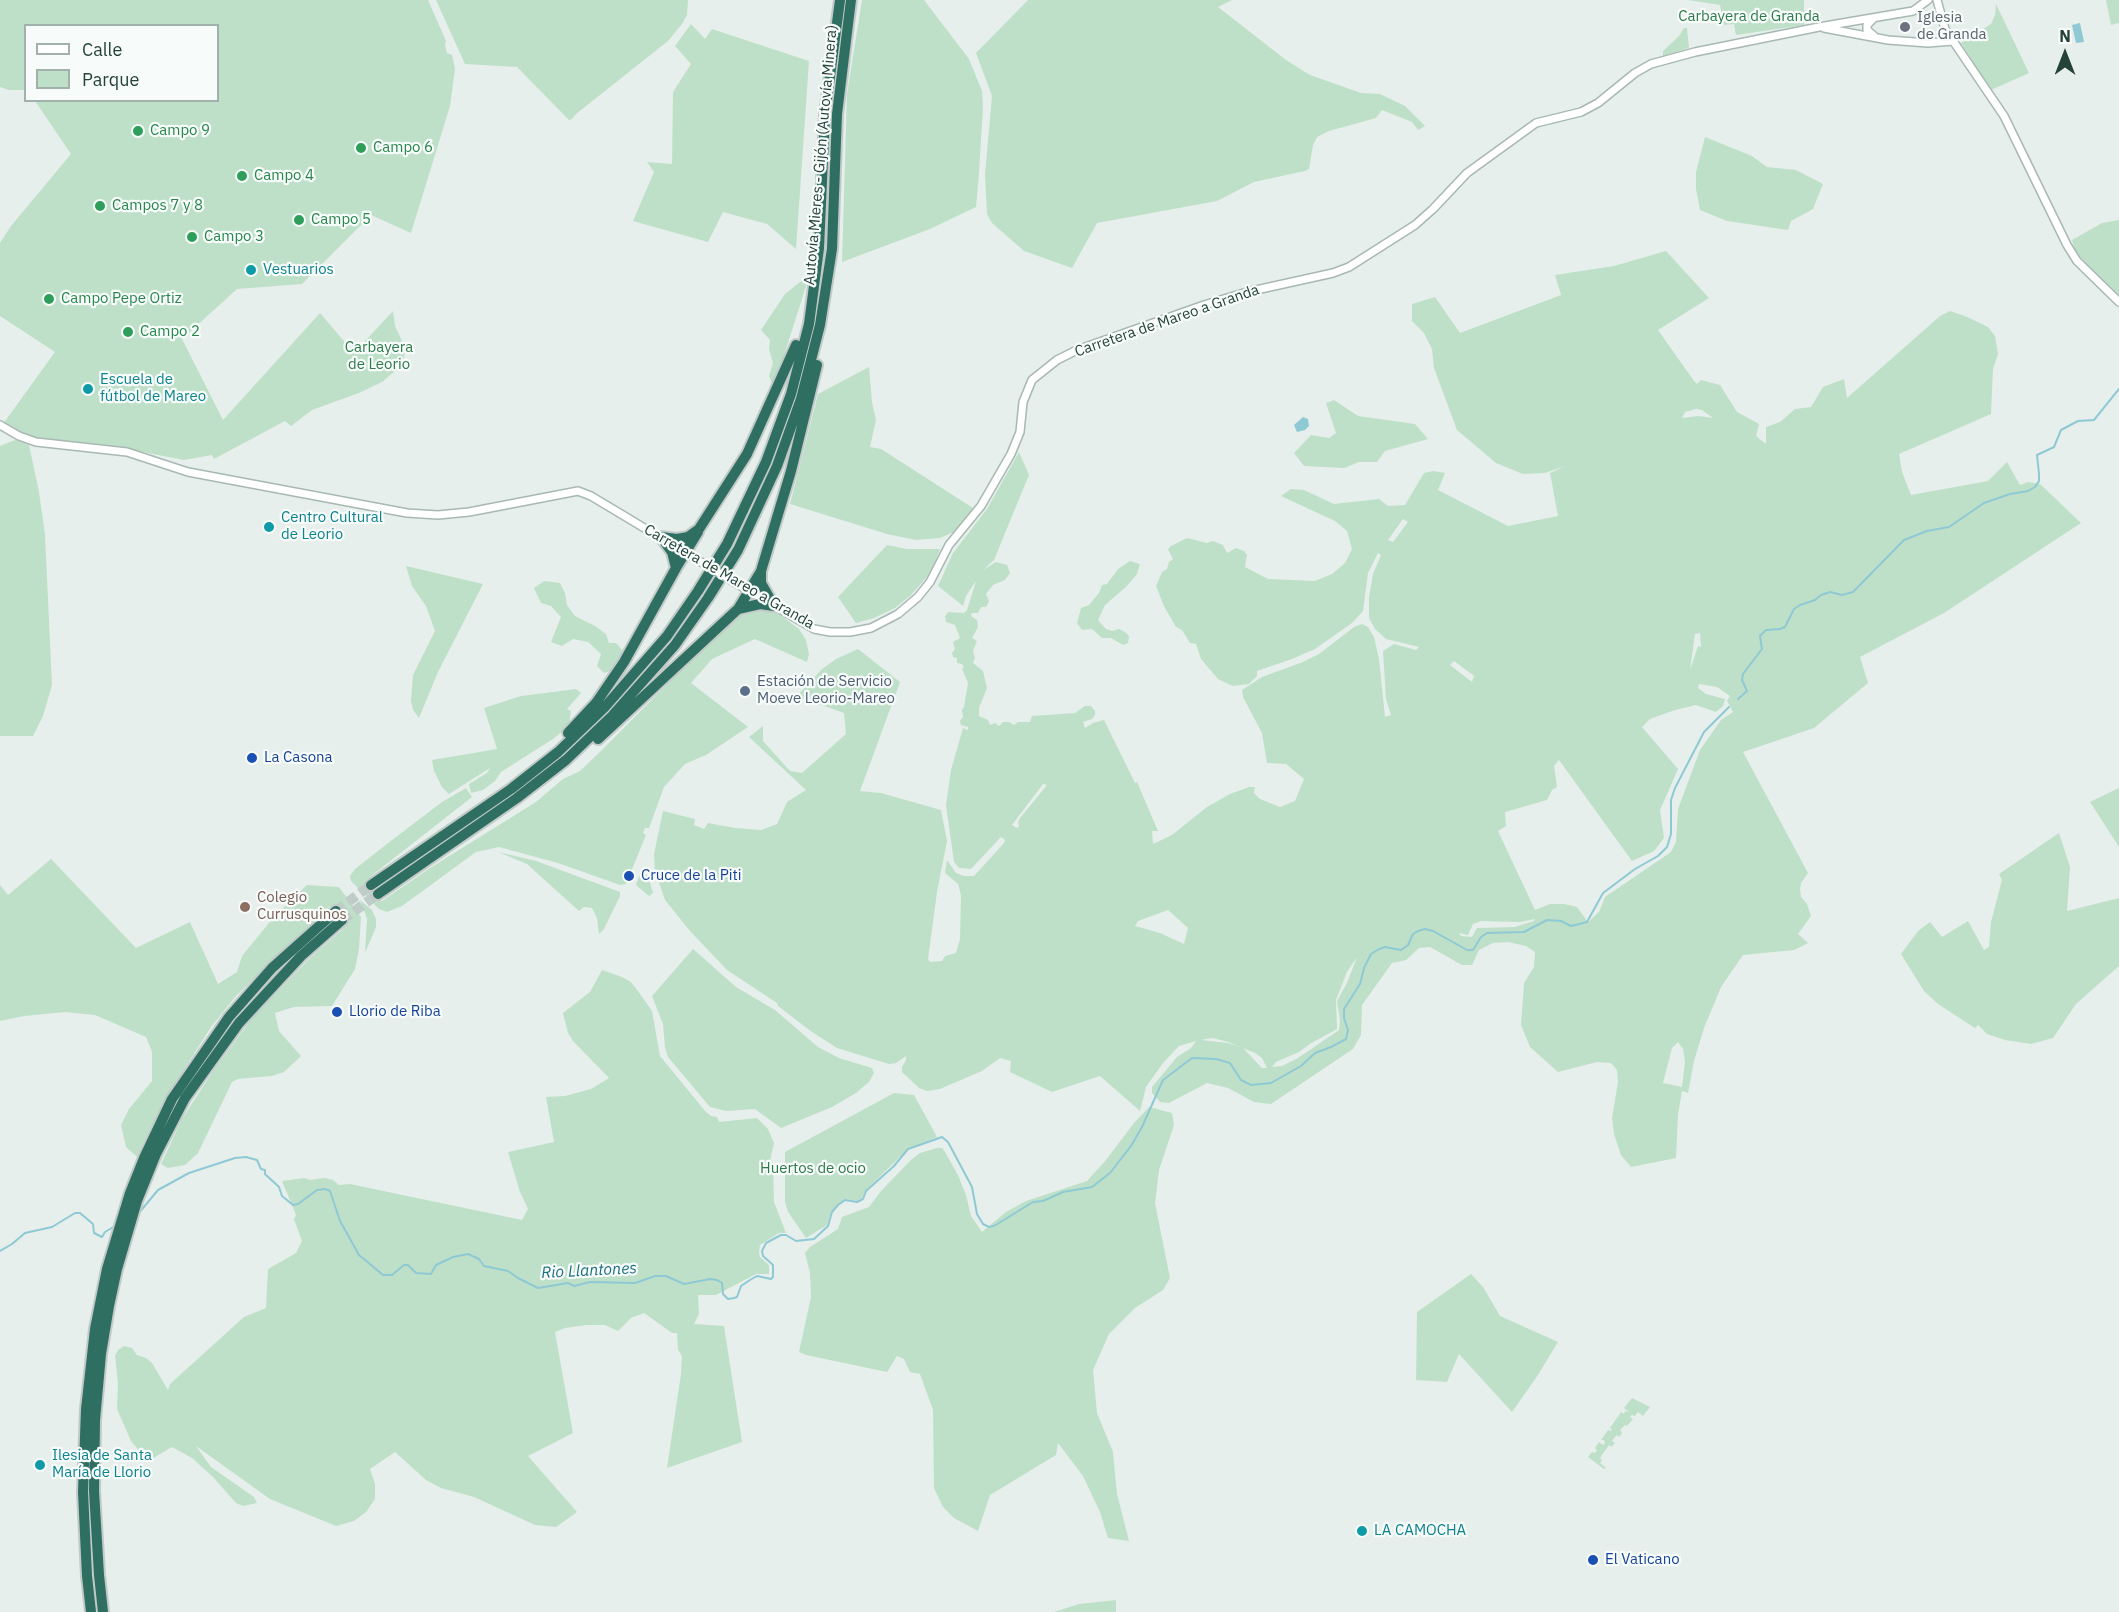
<!DOCTYPE html>
<meta charset="utf-8">
<style>
body{margin:0}
#map{position:relative;width:2119px;height:1612px;overflow:hidden;background:#e6efeb;font-family:"IBM Plex Sans",sans-serif}
canvas{display:block}
.legend{position:absolute;left:24px;top:24px;width:195px;height:78px;box-sizing:border-box;background:#f7fbf9;border:2px solid #a3b1ad;margin:0;padding:8px 10px;list-style:none;font-size:18px;color:#24423a}
.legend li{display:flex;align-items:center;gap:12px;height:30px}
.legend b{width:30px;border:2px solid #a3b1ad}
.north{position:absolute;left:2035px;top:24px;width:60px;height:60px;-webkit-text-stroke:4px #f7fbf9;paint-order:stroke;rotate:0deg;font-size:16px;font-weight:700;line-height:24px;text-align:center;color:#24423a}
.north::after{content:'';display:block;margin:auto;width:21px;height:27px;background:#24423a;clip-path:polygon(50% 0,100% 100%,50% 72%,0 100%)}
</style>
<div id="map">
<canvas width="2119" height="1612"></canvas>
<ul class="legend">
<li><b style="height:8px;background:#fff"></b>Calle</li>
<li><b style="height:16px;background:#bfe0c8"></b>Parque</li>
</ul>
<div class="north">N</div>
</div>
<script>
const context = document.querySelector('canvas').getContext('2d');
context.lineJoin = 'round';
function fill(path, color) {
  context.fillStyle = color;
  context.fill(path, 'evenodd');
}
function shape(rows) {
  const path = new Path2D();
  for (const r of rows) {
    path.moveTo(r[0], r[1]);
    for (let i = 2; i < r.length; i += 2) path.lineTo(r[i], r[i + 1]);
  }
  return path;
}
function trace(path, color, width, dash) {
  context.strokeStyle = color;
  context.lineWidth = width;
  context.lineCap = dash ? 'butt' : 'round';
  context.setLineDash(dash || []);
  context.stroke(path);
}
function drawText(font, color, halo, rows, align = 'center') {
  context.font = font + ' "IBM Plex Sans",sans-serif';
  context.lineWidth = 4.5;
  context.setLineDash([]);
  context.textBaseline = 'middle';
  context.strokeStyle = halo;
  context.fillStyle = color;
  for (const [text, x, y, turn = 0] of rows) {
    context.save();
    context.translate(x, y);
    context.rotate((+turn || 0) * Math.PI / 180);
    context.textAlign = isNaN(turn) ? turn : align;
    if (halo) context.strokeText(text, 0, 0);
    context.fillText(text, 0, 0);
    context.restore();
  }
}
fill(shape([
 [0,0,428,0,446,41,445,45,447,53,452,55,455,69,450,106,411,233,371,215,302,284,237,289,182,339,223,420,320,313,354,353,393,311,395,326,403,343,405,352,403,360,395,371,382,382,359,393,312,410,291,426,285,421,214,459,212,455,184,460,117,447,42,439,22,434,3,424,55,352,0,316,0,243,11,226,71,154,35,101,218,100,218,26,26,26,25,90,9,90,0,87],
 [436,0,688,0,687,15,682,24,668,41,576,114,572,119,569,120,517,67,465,64],
 [862,0,924,0,969,59,982,91,983,107,979,173,976,207,930,229,842,262,847,94],
 [1028,0,1232,0,1218,7,1286,60,1310,75,1361,93,1380,94,1405,106,1425,126,1418,130,1412,122,1382,110,1376,118,1329,131,1317,137,1313,145,1309,169,1305,171,1254,182,1217,201,1097,223,1072,268,1024,251,992,223,987,214,985,174,992,96,976,53],
 [1688,0,1804,0,1804,25,1736,35,1734,24,1724,25,1720,5],
 [2106,0,2119,0,2119,23,2111,25],
 [1996,4,2029,73,1991,90,1961,43,1991,24,1995,15],
 [691,24,705,39,712,29,809,61,796,249,767,224,723,212,708,242,633,221,654,172,647,162,672,164,673,92,691,64,675,46],
 [1684,28,1687,28,1689,48,1663,56,1663,51,1679,36],
 [1705,137,1752,156,1767,167,1796,170,1823,184,1813,209,1791,221,1788,230,1727,221,1700,210,1696,189,1696,172],
 [2119,220,2119,295,2087,265,2075,250,2072,240,2102,223],
 [1666,251,1709,298,1658,330,1694,381,1697,384,1701,380,1720,385,1737,412,1759,424,1756,436,1766,444,1766,427,1780,422,1795,409,1811,407,1823,387,1844,379,1847,398,1940,316,1950,311,1965,316,1988,327,1995,336,1998,354,1993,369,1991,414,1899,454,1902,472,1911,495,1988,481,2007,462,2020,485,2028,482,2040,484,2081,523,1944,613,1860,657,1868,683,1814,728,1743,752,1808,873,1801,883,1800,889,1801,897,1807,904,1811,916,1798,934,1808,943,1794,950,1743,955,1721,987,1704,1028,1694,1061,1688,1093,1682,1091,1678,1115,1676,1158,1631,1167,1621,1155,1614,1134,1612,1118,1618,1082,1617,1070,1611,1063,1597,1062,1558,1072,1530,1047,1521,1025,1524,983,1534,967,1535,952,1526,946,1508,942,1493,943,1479,950,1472,965,1462,965,1430,947,1419,948,1406,960,1392,963,1362,1005,1361,1035,1353,1049,1271,1104,1254,1102,1228,1088,1207,1083,1169,1103,1160,1102,1152,1093,1152,1087,1177,1057,1191,1048,1196,1041,1179,1046,1163,1063,1146,1087,1140,1111,1100,1076,1052,1092,1010,1072,1011,1061,1000,1058,982,1071,940,1089,927,1091,919,1088,902,1072,902,1067,906,1060,906,1056,896,1063,889,1064,837,1048,812,1032,778,1006,777,1003,727,970,690,931,665,900,655,871,654,854,663,811,695,819,694,825,704,829,708,823,735,828,761,830,777,824,787,802,806,790,749,737,763,726,763,741,790,771,802,773,846,734,844,713,805,699,794,699,822,669,836,659,858,649,900,682,860,791,881,793,941,810,947,841,937,892,928,959,930,962,942,961,945,956,956,953,960,939,961,895,958,884,945,873,947,860,956,873,964,876,974,876,1004,843,1005,840,1001,837,971,869,959,868,954,862,946,805,951,770,963,728,968,730,968,727,961,725,960,721,963,717,962,710,964,707,968,683,962,669,964,667,962,664,957,663,957,658,953,657,952,653,955,649,953,642,960,638,957,630,955,625,946,622,945,616,948,612,964,613,967,610,976,581,966,596,963,606,938,586,953,553,987,509,1019,452,1029,475,994,560,983,570,996,562,1007,565,1010,573,1005,580,993,585,986,594,989,601,986,607,981,607,978,613,972,613,971,616,977,620,978,627,972,638,977,641,973,651,975,658,973,663,983,671,987,688,979,708,979,716,988,720,990,725,995,723,999,726,1003,722,1009,722,1014,725,1018,722,1030,722,1032,716,1075,713,1085,706,1091,706,1095,711,1095,715,1092,719,1083,722,1085,728,1093,723,1104,720,1135,783,1137,782,1158,831,1152,831,1153,844,1172,835,1207,807,1230,794,1249,787,1255,787,1254,793,1260,799,1280,807,1295,801,1304,779,1286,764,1267,763,1262,733,1243,697,1242,690,1262,677,1303,662,1319,654,1354,627,1362,624,1368,627,1374,637,1379,659,1385,717,1391,715,1386,699,1383,651,1394,644,1416,650,1419,647,1386,639,1375,629,1369,618,1369,597,1373,574,1381,555,1378,553,1368,573,1363,611,1352,623,1315,649,1292,659,1257,671,1257,676,1249,684,1233,686,1218,679,1201,659,1196,644,1190,643,1182,630,1176,627,1164,606,1156,586,1162,572,1167,569,1169,562,1173,559,1168,549,1171,546,1187,538,1207,543,1213,541,1223,545,1227,553,1236,548,1244,551,1247,555,1245,567,1268,579,1315,581,1332,574,1345,563,1352,549,1347,531,1335,521,1281,496,1291,489,1304,490,1334,504,1379,499,1388,506,1405,505,1424,473,1433,471,1445,473,1438,490,1508,526,1558,516,1550,473,1565,466,1545,473,1523,474,1496,463,1457,430,1434,368,1432,349,1424,333,1412,321,1412,304,1435,297,1460,333,1561,295,1555,275,1614,266],
 [1696,409,1702,410,1713,418,1698,416,1682,418,1685,412],
 [1403,519,1408,522,1393,542,1388,540],
 [1700,633,1701,647,1698,646,1690,670,1695,634],
 [1454,661,1474,676,1472,682,1450,665],
 [1699,684,1717,687,1730,696,1727,701,1733,712,1721,720,1700,750,1678,809,1676,842,1671,852,1605,897,1599,912,1588,922,1577,907,1564,904,1550,904,1535,910,1498,831,1506,826,1505,812,1547,800,1552,790,1557,787,1554,766,1559,760,1632,861,1654,851,1664,838,1660,810,1678,769,1642,727,1650,719,1675,710,1696,705,1716,712,1723,706,1725,699,1706,694,1698,688],
 [1043,784,1047,785,1020,818,1018,822,1019,826,1017,828,1012,825],
 [1168,910,1188,928,1184,944,1160,933,1135,926,1138,921],
 [1535,919,1534,921,1515,927,1477,928,1472,937,1461,936,1459,933,1468,935,1473,924,1481,921,1520,922],
 [1357,957,1347,983,1337,1001,1340,1020,1339,1030,1298,1058,1282,1066,1272,1067,1276,1062,1299,1052,1310,1044,1337,1029,1336,1000,1347,972],
 [1213,1038,1228,1042,1255,1053,1262,1058,1267,1068,1262,1068,1243,1048,1228,1043,1201,1040],
 [1678,1042,1683,1049,1685,1062,1682,1087,1663,1083,1672,1048],
 [805,278,808,280,786,349,781,372,773,386,769,376,773,363,769,349,770,340,761,330,785,294],
 [869,367,872,402,876,420,870,447,881,449,973,508,956,531,940,538,916,540,887,534,790,504,818,394],
 [1334,400,1358,416,1415,424,1428,439,1385,451,1377,462,1359,462,1344,468,1304,466,1294,453,1311,435,1329,438,1336,433,1326,403],
 [15,440,29,445,39,492,45,535,52,685,43,716,33,736,0,736,0,446],
 [887,545,907,549,940,549,935,562,926,578,911,595,895,608,874,618,856,623,838,597],
 [1130,561,1140,564,1137,574,1127,586,1105,605,1098,620,1106,629,1112,631,1119,629,1125,632,1129,636,1128,643,1123,645,1111,638,1102,638,1092,629,1082,630,1077,623,1081,608,1089,605,1099,593,1102,585,1107,584,1118,569],
 [406,566,483,584,438,672,419,718,413,710,411,701,413,675,435,631,426,606,412,586],
 [544,581,560,583,565,593,567,605,575,616,595,626,606,634,609,643,616,643,624,652,611,671,604,673,597,666,601,654,588,642,573,639,562,646,551,642,561,617,551,606,541,603,534,588],
 [758,608,779,614,799,629,806,640,809,654,807,662,755,639,712,659,691,683,748,727,706,755,685,764,664,787,649,828,645,828,643,833,646,835,626,884,620,885,558,863,499,847,476,852,402,906,387,912,379,909,351,881,350,876,355,869,383,847,442,802,466,788,472,797,366,880,368,885,374,889,375,895,382,901,430,868,536,802,563,779,580,771,602,750,708,643,740,613],
 [576,689,581,693,567,709,571,711,569,726,553,739,501,772,495,781,483,790,471,793,469,784,487,773,490,768,449,794,442,787,434,771,432,760,497,749,484,708,521,696],
 [2119,788,2119,847,2090,802],
 [2059,833,2070,867,2067,911,2119,898,2119,966,2076,1004,2053,1038,2031,1044,2005,1040,1987,1034,1978,1025,1975,1028,1938,1004,1924,991,1901,954,1918,931,1930,922,1942,937,1968,921,1984,950,1989,947,1991,922,2002,880,1999,874],
 [498,852,536,861,620,892,620,896,604,929,599,934,597,918,592,908,584,907,579,911,527,864],
 [51,859,136,948,190,922,218,984,237,972,242,956,273,918,307,885,339,887,361,917,359,949,355,969,332,1006,294,1007,275,1013,279,1031,301,1056,284,1072,272,1076,238,1079,232,1082,198,1153,185,1165,168,1168,161,1164,182,1119,213,1071,253,1017,310,958,342,930,346,922,333,906,330,906,236,996,211,1027,183,1071,150,1129,137,1157,126,1147,121,1125,129,1109,152,1081,152,1052,146,1037,95,1015,65,1012,24,1016,0,1021,0,885,8,895],
 [644,873,648,876,653,893,649,896,636,885,640,874],
 [360,900,372,910,376,919,376,927,365,953,367,919],
 [693,949,736,987,775,1010,818,1047,839,1058,872,1068,874,1073,869,1082,856,1093,832,1107,781,1128,755,1109,726,1111,710,1107,668,1057,665,1047,663,1024,652,996],
 [602,970,622,977,631,982,640,994,652,1011,660,1056,706,1112,711,1116,717,1117,719,1122,757,1118,768,1129,774,1143,770,1161,773,1162,774,1202,786,1233,779,1233,760,1245,759,1252,760,1257,769,1265,769,1274,756,1274,716,1295,698,1295,699,1314,694,1324,724,1326,742,1442,667,1468,681,1374,682,1356,678,1350,677,1333,672,1333,644,1313,631,1318,618,1331,605,1325,586,1325,565,1328,555,1332,573,1433,528,1456,577,1512,556,1527,535,1525,474,1497,441,1488,426,1480,395,1452,370,1469,375,1484,375,1499,366,1512,354,1521,336,1526,270,1499,196,1446,211,1467,254,1497,257,1503,243,1506,236,1503,213,1477,192,1458,172,1447,148,1461,131,1441,117,1409,118,1383,115,1356,118,1350,124,1346,132,1348,137,1355,146,1358,152,1363,168,1390,170,1384,244,1317,266,1308,268,1269,296,1253,302,1241,294,1219,296,1215,282,1181,304,1178,310,1180,324,1178,333,1180,339,1185,350,1184,522,1220,528,1209,520,1192,508,1152,554,1142,546,1097,565,1096,591,1089,609,1078,573,1041,568,1033,563,1013,590,992],
 [894,1093,914,1095,937,1137,908,1149,865,1191,862,1198,857,1201,845,1199,831,1212,827,1225,806,1238,788,1212,785,1202,785,1152],
 [1149,1107,1172,1113,1174,1125,1159,1170,1155,1203,1170,1278,1163,1290,1135,1308,1109,1334,1093,1370,1097,1413,1113,1452,1117,1494,1129,1541,1108,1538,1100,1512,1083,1476,1058,1443,1056,1455,990,1495,978,1531,954,1518,943,1507,934,1488,933,1410,920,1374,910,1372,904,1359,897,1356,887,1372,806,1355,799,1352,811,1297,810,1273,805,1253,810,1247,838,1229,842,1217,869,1207,881,1191,912,1159,920,1153,937,1148,942,1148,945,1152,958,1175,966,1195,971,1216,982,1232,1006,1212,1026,1201,1087,1181,1106,1160,1134,1123],
 [1471,1274,1483,1287,1500,1316,1558,1342,1536,1378,1512,1412,1459,1354,1447,1382,1416,1380,1417,1312],
 [1632,1398,1650,1407,1643,1416,1638,1412,1635,1416,1632,1415,1630,1417,1633,1419,1627,1426,1625,1425,1620,1430,1622,1433,1619,1437,1617,1435,1614,1438,1612,1441,1615,1443,1612,1447,1609,1445,1600,1458,1602,1460,1600,1463,1606,1468,1604,1469,1588,1457,1592,1452,1595,1453,1597,1450,1595,1448,1599,1442,1603,1445,1605,1443,1604,1440,1601,1440,1608,1430,1611,1431,1612,1430,1610,1428,1621,1412,1624,1414,1625,1411,1629,1412,1624,1408],
 [1116,1600,1116,1612,1054,1612,1079,1604]
]), '#bfe0c8');
fill(shape([
 [2080,23,2084,42,2076,43,2072,25],
 [1303,417,1308,419,1309,426,1305,430,1297,432,1294,425]
]), '#8ec9d4');
trace(shape([
 [1738,699,1747,691,1742,680,1743,674,1762,649,1760,636,1766,630,1780,629,1785,627,1794,609,1800,605,1815,600,1821,595,1830,592,1842,595,1853,592,1904,540,1927,531,1949,527,1984,503,2010,494,2028,491,2035,487,2039,481,2039,474,2037,455,2054,447,2061,430,2078,421,2094,420,2119,389],
 [138,1214,158,1190,189,1173,235,1158,246,1157,257,1160,261,1169,265,1170,265,1174,279,1187,282,1196,293,1205,298,1204,317,1190,325,1189,330,1191,340,1221,359,1255,383,1275,392,1275,404,1265,408,1265,416,1273,431,1274,436,1265,453,1257,468,1254,479,1259,484,1266,508,1271,518,1278,538,1288,568,1283,574,1286,590,1282,635,1283,655,1276,666,1276,684,1284,710,1279,717,1280,722,1283,723,1294,728,1299,734,1298,737,1297,741,1286,750,1280,757,1276,771,1279,773,1277,773,1265,763,1256,762,1251,766,1243,781,1235,786,1235,796,1241,814,1239,828,1226,832,1212,838,1205,845,1200,857,1202,863,1199,866,1191,894,1166,908,1149,942,1137,948,1142,972,1187,977,1214,983,1224,989,1227,994,1226,1033,1202,1043,1201,1063,1192,1092,1187,1110,1173,1131,1146,1142,1127,1163,1080,1192,1058,1216,1059,1230,1063,1241,1080,1251,1085,1271,1083,1301,1066,1315,1053,1331,1047,1346,1039,1348,1030,1344,1018,1344,1009,1360,984,1364,968,1371,954,1379,949,1385,947,1401,950,1408,945,1413,934,1418,931,1425,929,1433,931,1467,950,1473,950,1481,937,1487,933,1524,932,1547,920,1561,921,1571,926,1587,922,1603,893,1635,869,1658,856,1667,847,1671,834,1671,800,1675,788,1704,732,1729,707],
 [0,1251,12,1244,25,1233,52,1227,75,1213,80,1213,93,1224,94,1233,102,1237,105,1232,115,1226]
]), '#8ec9d4', 2);
trace(shape([
 [336,911,371,885],
 [342,920,378,894]
]), '#bfccc8', 10, [10, 5]);
const tertiary = shape([
 [1937,0,1945,29,2004,116,2067,245,2077,261,2119,302],
 [1824,28,1888,40,1928,43,1953,41],
 [1874,36,1867,30,1867,25,1874,18],
 [0,425,19,436,36,442,127,452,188,472,407,513,438,515,469,512,578,491,591,496,686,553],
 [749,591,814,629,830,632,850,632,871,628,898,614,918,597,930,582,949,545,981,506,1011,454,1020,432,1023,402,1032,380,1057,360,1077,350,1204,305,1247,292,1333,273,1349,267,1415,225,1433,209,1467,173,1536,123,1581,112,1598,103,1635,73,1651,64,1695,52,1819,27,1913,11,1928,0]
]);
const motorway = shape([
 [661,537,677,539,688,537,699,529,747,454,796,345],
 [676,568,698,532],
 [774,606,761,583,761,571,791,471,817,365],
 [738,609,761,571],
 [568,733,596,703,624,662,676,568,672,552,661,537],
 [598,739,738,609,760,604,774,606],
 [371,885,511,789,558,752,604,708,667,636,698,591,727,544,766,462,791,394,809,324,819,248,825,114,840,0],
 [378,894,517,798,566,760,612,716,675,645,708,598,738,550,777,466,801,399,820,325,832,249,837,114,851,0],
 [91,1612,87,1576,83,1492,86,1409,95,1329,107,1269,130,1193,144,1158,172,1099,229,1017,272,968,336,911],
 [103,1612,99,1575,94,1491,95,1420,101,1354,109,1306,117,1269,137,1201,156,1154,185,1098,239,1023,301,956,342,920]
]);
trace(tertiary, '#a8b8b2', 10);
trace(motorway, '#c2cac8', 14);
trace(tertiary, '#fff', 7);
trace(motorway, '#2f6f62', 10);
const tertiaryBridge = shape([
 [686,553,749,591]
]);
trace(tertiaryBridge, '#a8b8b2', 10, []);
trace(tertiaryBridge, '#fff', 7);
for (const [x, y, r, color] of [
 [1905,27,6,"#6b7280"],
 [138,131,6,"#2e9e5b"],
 [361,148,6,"#2e9e5b"],
 [242,176,6,"#2e9e5b"],
 [100,206,6,"#2e9e5b"],
 [299,220,6,"#2e9e5b"],
 [192,237,6,"#2e9e5b"],
 [251,270,6,"#0f9aa8"],
 [49,299,6,"#2e9e5b"],
 [128,332,6,"#2e9e5b"],
 [88,389,6,"#0f9aa8"],
 [269,527,6,"#0f9aa8"],
 [745,691,6,"#5c6f8a"],
 [252,758,6,"#1a4fb4"],
 [629,876,6,"#1a4fb4"],
 [245,907,6,"#8d6e63"],
 [337,1012,6,"#1a4fb4"],
 [40,1465,6,"#0f9aa8"],
 [1362,1531,6,"#0f9aa8"],
 [1593,1560,6,"#1a4fb4"]
]) {
  const dot = new Path2D();
  dot.arc(x, y, r, 0, 2 * Math.PI);
  context.fillStyle = color;
  context.fill(dot);
  trace(dot, '#f7fbf9', 2);
}
drawText('15px', '#2d7a4b', '#f7fbf9', [
 ["Carbayera de Granda",1749,17],
 ["Carbayera",379,348],
 ["de Leorio",379,365],
 ["Huertos de ocio",813,1169]
]);
drawText('15px', '#5b616d', '#f7fbf9', [
 ["Iglesia",1917,18],
 ["de Granda",1917,35]
], 'left');
drawText('15px', '#27864d', '#f7fbf9', [
 ["Campo 9",150,131],
 ["Campo 6",373,148],
 ["Campo 4",254,176],
 ["Campos 7 y 8",112,206],
 ["Campo 5",311,220],
 ["Campo 3",204,237],
 ["Campo Pepe Ortiz",61,299],
 ["Campo 2",140,332]
], 'left');
drawText('15px', '#24423a', '#f7fbf9', [
 ["Autovía Mieres - Gijón (Autovía Minera)",821,155,-85],
 ["Carretera de Mareo a Granda",1167,321,-19],
 ["Carretera de Mareo a Granda",729,577,30]
]);
drawText('15px', '#0d838f', '#f7fbf9', [
 ["Vestuarios",263,270],
 ["Escuela de",100,380],
 ["fútbol de Mareo",100,397],
 ["Centro Cultural",281,518],
 ["de Leorio",281,535],
 ["Ilesia de Santa",52,1456],
 ["María de Llorio",52,1473],
 ["LA CAMOCHA",1374,1531]
], 'left');
drawText('15px', '#4e5e75', '#f7fbf9', [
 ["Estación de Servicio",757,682],
 ["Moeve Leorio-Mareo",757,699]
], 'left');
drawText('15px', '#164399', '#f7fbf9', [
 ["La Casona",264,758],
 ["Cruce de la Piti",641,876],
 ["Llorio de Riba",349,1012],
 ["El Vaticano",1605,1560]
], 'left');
drawText('15px', '#785e54', '#f7fbf9', [
 ["Colegio",257,898],
 ["Currusquinos",257,915]
], 'left');
drawText('italic 16px', '#1c6f80', '#f7fbf9', [
 ["Rio Llantones",589,1271,-3]
]);
</script>
